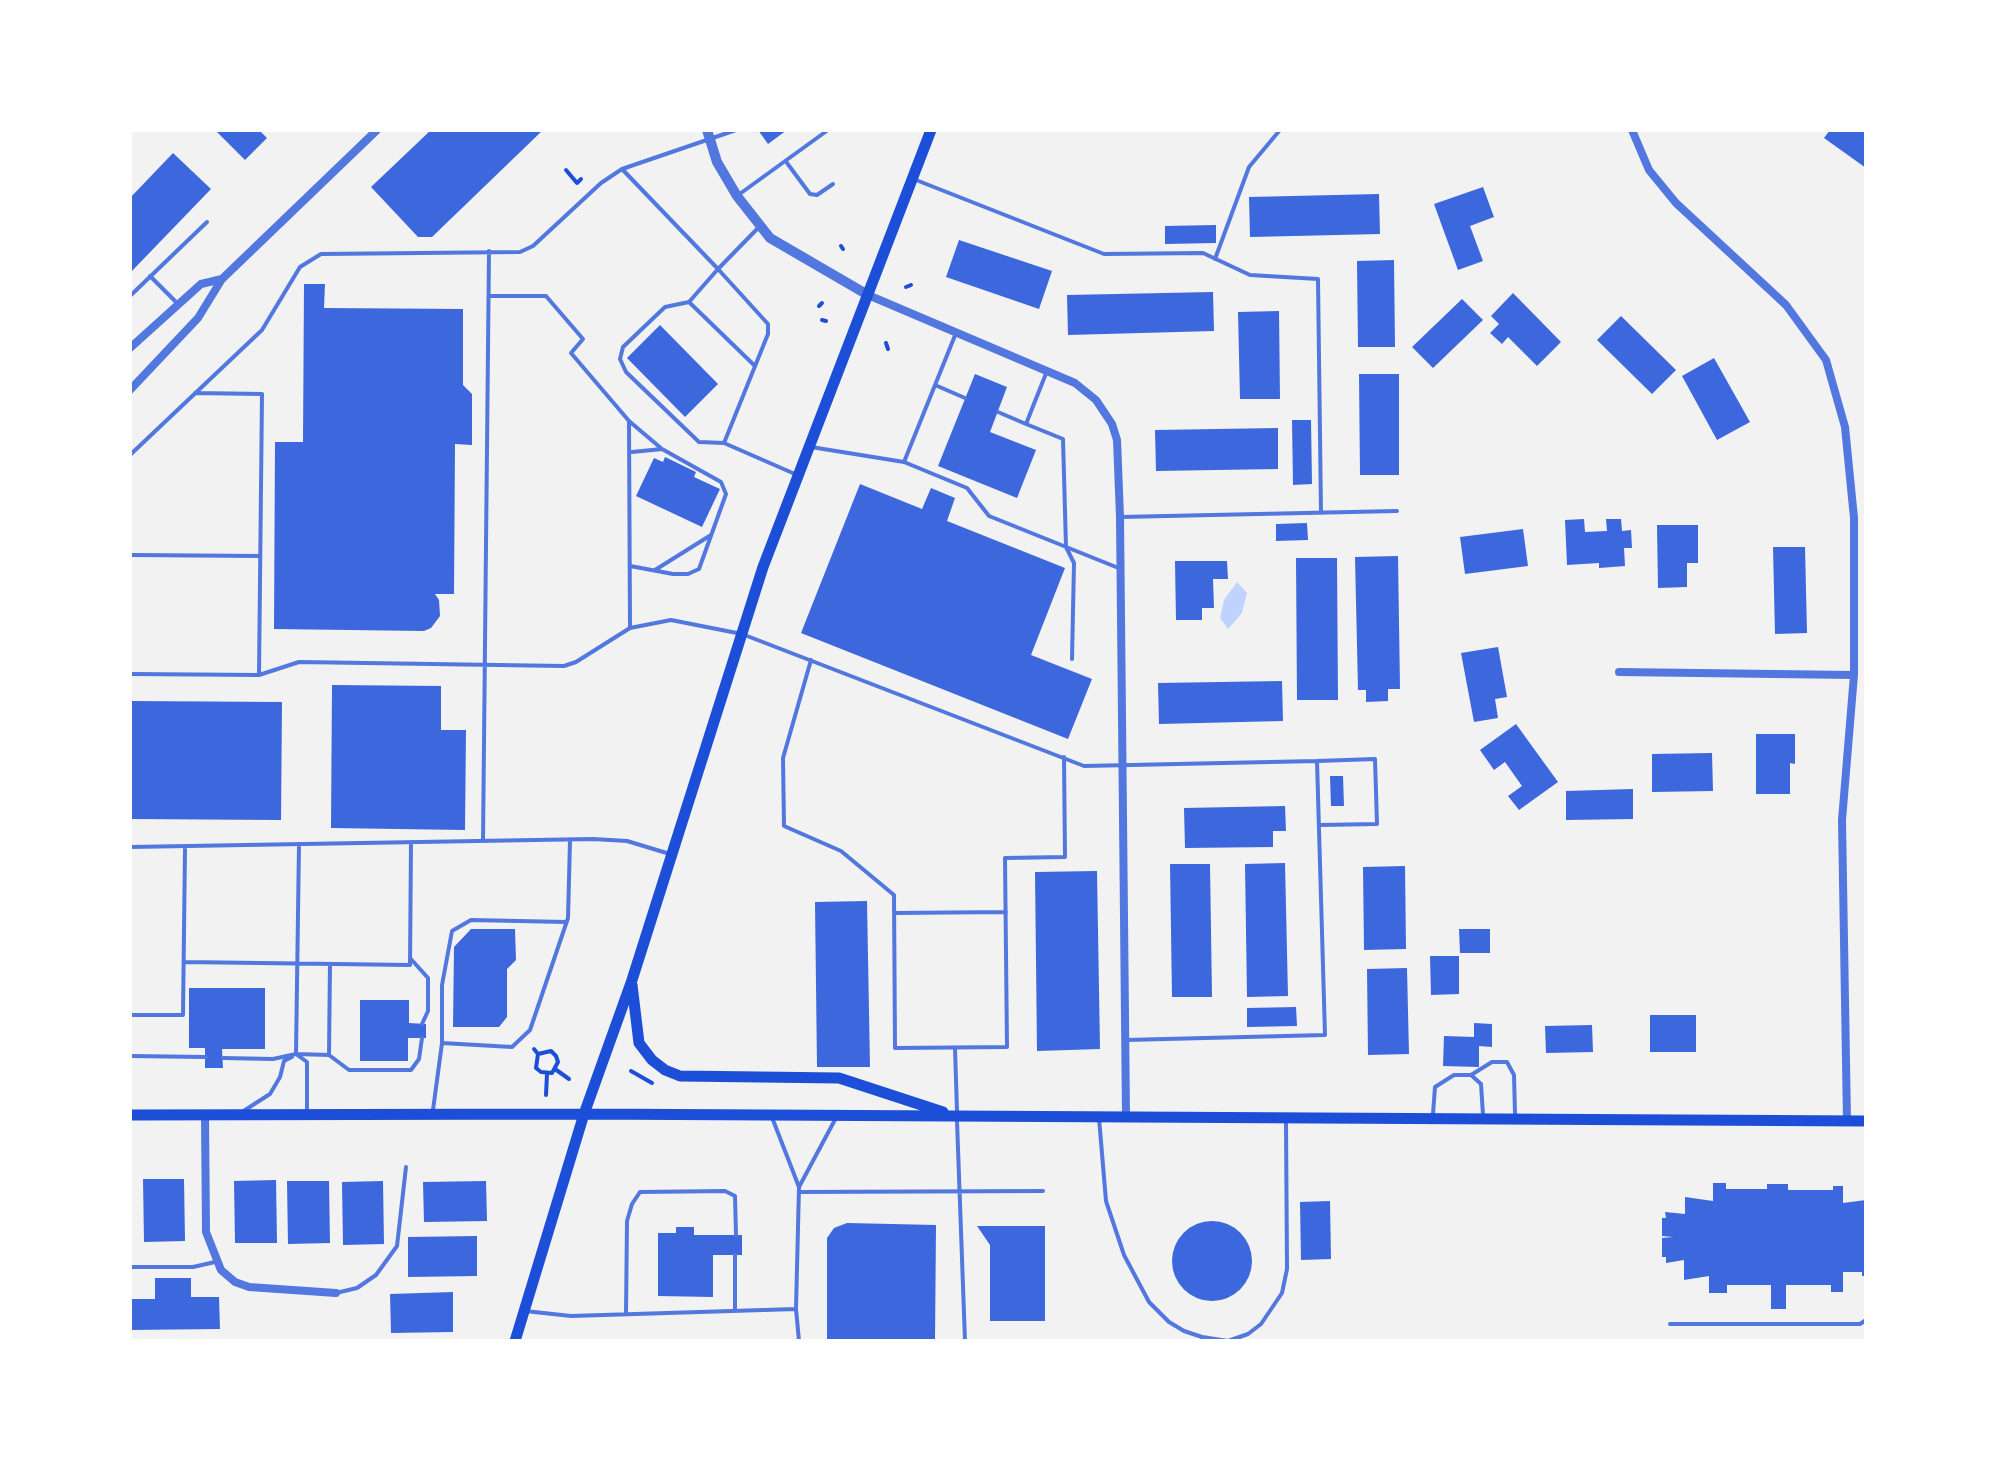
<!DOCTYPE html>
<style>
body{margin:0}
#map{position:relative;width:1996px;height:1471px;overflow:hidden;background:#f2f2f2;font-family:Quicksand,sans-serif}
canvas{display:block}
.frame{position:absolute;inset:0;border:132px solid #fff;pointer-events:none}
</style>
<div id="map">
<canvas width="1996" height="1471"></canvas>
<div class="frame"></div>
</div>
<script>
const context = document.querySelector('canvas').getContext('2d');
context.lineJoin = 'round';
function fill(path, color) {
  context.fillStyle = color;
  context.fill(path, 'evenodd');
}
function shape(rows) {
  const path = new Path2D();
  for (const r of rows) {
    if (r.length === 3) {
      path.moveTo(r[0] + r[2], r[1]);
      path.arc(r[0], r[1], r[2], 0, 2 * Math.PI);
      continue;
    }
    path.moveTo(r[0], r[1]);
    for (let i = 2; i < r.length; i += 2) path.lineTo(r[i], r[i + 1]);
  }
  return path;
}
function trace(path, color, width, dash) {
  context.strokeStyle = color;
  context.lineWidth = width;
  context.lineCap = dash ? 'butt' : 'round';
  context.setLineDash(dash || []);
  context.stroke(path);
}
fill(shape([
 [1237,582,1247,593,1242,613,1228,629,1220,618,1224,600]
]), '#bfd3fe');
fill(shape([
 [215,130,259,130,267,138,245,160],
 [431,130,543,130,432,237,418,237,371,187],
 [758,130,787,130,768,144],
 [1830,130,1866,130,1866,168,1824,138],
 [173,153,211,189,130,273,130,198],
 [1483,187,1494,217,1470,226,1483,261,1458,270,1434,204],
 [1379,194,1380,234,1250,237,1249,197],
 [1216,225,1216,243,1165,244,1165,226],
 [959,240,1052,271,1039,309,946,277],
 [1394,260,1395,347,1358,347,1357,261],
 [304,284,325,284,324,308,463,309,463,385,472,394,472,445,455,444,454,594,435,594,439,600,440,616,431,628,424,631,274,629,275,442,303,442],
 [1213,292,1214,331,1068,335,1067,295],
 [1513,293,1561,342,1537,366,1508,337,1502,344,1490,333,1499,324,1491,316],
 [1462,299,1483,320,1433,368,1412,347],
 [1279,311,1280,399,1240,399,1238,312],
 [1621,316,1676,370,1652,394,1597,340],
 [660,325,718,384,685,417,627,358],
 [1714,358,1750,422,1717,440,1682,376],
 [975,374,1007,387,990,432,1036,450,1017,498,938,466],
 [1359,374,1399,374,1399,475,1360,475],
 [1292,420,1311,420,1312,484,1293,485],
 [1278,428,1278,469,1156,471,1155,430],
 [665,457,696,472,694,477,720,489,702,527,636,496,654,458,663,462],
 [860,484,922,509,931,488,955,498,947,521,1065,568,1031,655,1092,679,1068,739,801,633],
 [1584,519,1585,532,1607,531,1606,519,1621,519,1622,531,1631,530,1632,548,1624,548,1625,566,1599,568,1599,563,1567,565,1565,520],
 [1307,523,1308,540,1276,541,1276,524],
 [1657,525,1698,525,1698,563,1687,563,1687,587,1658,588],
 [1523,529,1528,566,1465,574,1460,537],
 [1773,547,1805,547,1807,633,1775,634],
 [1398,556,1400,689,1388,689,1388,701,1366,702,1366,690,1358,690,1355,557],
 [1296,558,1337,558,1338,700,1297,700],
 [1175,561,1227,561,1228,579,1213,579,1214,608,1202,608,1202,620,1176,620],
 [1498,647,1507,697,1495,699,1498,718,1474,722,1461,653],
 [1282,681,1283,721,1159,724,1158,683],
 [332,685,441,686,441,730,466,730,465,830,331,828],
 [130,701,282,702,281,820,130,819],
 [1516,724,1558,782,1519,810,1508,796,1522,786,1505,762,1494,770,1480,750],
 [1756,734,1795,734,1795,764,1790,763,1790,794,1756,794],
 [1712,753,1713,791,1652,792,1652,754],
 [1330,776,1343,776,1344,806,1331,806],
 [1633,789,1633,819,1566,820,1566,791],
 [1285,806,1286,831,1273,831,1273,847,1185,848,1184,808],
 [1285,863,1288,996,1247,997,1245,864],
 [1170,864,1210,864,1212,997,1172,997],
 [1405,866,1406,949,1364,950,1363,867],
 [1097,871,1100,1049,1037,1051,1035,872],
 [867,901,870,1067,817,1067,815,902],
 [471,929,515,929,516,960,507,969,507,1017,499,1027,453,1027,454,947],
 [1459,929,1490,929,1490,953,1460,953],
 [1430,956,1459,956,1459,994,1431,995],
 [1407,968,1409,1054,1368,1055,1367,969],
 [189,988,265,988,265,1049,222,1049,223,1068,205,1068,205,1048,189,1048],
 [360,1000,409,1000,409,1023,426,1024,426,1038,408,1038,408,1061,360,1061],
 [1296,1007,1297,1026,1247,1027,1247,1008],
 [1650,1015,1696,1015,1696,1052,1650,1052],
 [1474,1023,1492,1024,1492,1047,1479,1046,1479,1067,1443,1066,1444,1036,1474,1037],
 [1592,1025,1593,1052,1546,1053,1545,1026],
 [143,1179,184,1179,185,1241,144,1242],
 [276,1180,277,1243,235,1243,234,1181],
 [287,1181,329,1181,330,1243,288,1244],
 [383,1181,384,1244,343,1245,342,1182],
 [486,1181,487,1221,424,1222,423,1182],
 [1713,1183,1726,1183,1726,1189,1767,1189,1767,1184,1788,1184,1788,1190,1833,1190,1833,1186,1843,1186,1843,1203,1866,1200,1866,1276,1862,1276,1862,1272,1843,1272,1843,1292,1831,1292,1831,1285,1786,1285,1786,1309,1771,1309,1771,1285,1727,1285,1727,1293,1709,1293,1709,1276,1684,1280,1684,1260,1666,1263,1666,1257,1662,1257,1662,1238,1673,1237,1662,1236,1662,1218,1666,1218,1665,1212,1685,1214,1685,1197,1713,1201],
 [1330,1201,1331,1259,1301,1260,1300,1202],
 [1212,1261,40],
 [847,1223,936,1225,935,1341,827,1341,827,1238,834,1228],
 [977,1226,1045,1226,1045,1321,990,1321,990,1245],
 [676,1227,694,1227,694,1235,742,1235,742,1255,713,1255,713,1297,658,1296,658,1233,676,1233],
 [477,1236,477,1276,408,1277,408,1237],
 [155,1278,191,1278,191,1297,219,1297,220,1329,130,1330,130,1299,155,1299],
 [453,1292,453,1332,391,1333,390,1294]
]), '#3d67dc');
trace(shape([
 [566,170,577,183,581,179],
 [841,246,843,249],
 [906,287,911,285],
 [819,306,822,303],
 [822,320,826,321],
 [886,343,888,349],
 [534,1049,538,1054,536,1068,541,1072,552,1073,558,1062,556,1056,551,1051,538,1054],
 [555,1069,569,1079],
 [631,1071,652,1083],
 [546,1095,547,1074]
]), '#1d4ed8', 4);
trace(shape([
 [787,163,810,194,817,195,833,184],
 [622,169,718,269,760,226],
 [916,180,1104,254,1203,253,1250,275,1318,279,1321,513],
 [741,193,828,130],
 [1215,259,1249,167,1280,130],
 [150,276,178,304],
 [130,296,207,222],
 [489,296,546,296,583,339,571,353,629,421,630,628],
 [689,302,665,307,623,347,620,359,626,372,699,442,724,443],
 [755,366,689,302,718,269,768,324,768,334,724,443,795,474],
 [1047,371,1026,424,1063,439,1066,547,1074,563,1072,659],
 [935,385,965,398],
 [195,393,262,394,259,675],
 [998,412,1026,424],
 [629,421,662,449,721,482,726,494,699,569,688,574,673,574,630,566],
 [811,447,904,462,967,488,989,516,1121,569],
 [632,452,662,449],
 [130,455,262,330,300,267,321,254,520,252,533,246,601,183,622,169,736,130],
 [904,462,956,333],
 [1120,517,1397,511],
 [130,555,260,556],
 [655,570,711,535],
 [811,660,783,758,784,826,841,851,894,895,895,1048,1007,1047,1005,858,1065,857,1064,757],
 [130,674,259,675,299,662,564,666,576,662,630,628,671,620,742,634,1084,766,1317,761,1325,1035,1126,1040],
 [1317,761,1375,759,1377,824,1319,825],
 [483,841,489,251],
 [299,844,296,1054,307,1062,307,1109],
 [130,847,593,839,627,841,670,854],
 [895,913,1006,912],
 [410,958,428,978,428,1011,422,1024],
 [184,962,410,965,411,842],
 [130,1015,183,1015,185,848],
 [442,1043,512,1047,530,1030,568,918,570,841],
 [955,1048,957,1111],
 [329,1055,330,964],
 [130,1056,206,1057],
 [223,1058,273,1059,296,1054,329,1055,349,1070,411,1070,419,1059,422,1038],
 [1471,1075,1481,1084,1483,1115],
 [245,1110,270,1094,280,1077,284,1061,292,1057],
 [433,1110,442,1043,442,985,452,931,471,920,566,922],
 [1433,1114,1435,1087,1454,1075,1471,1075,1492,1062,1507,1062,1514,1075,1515,1114],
 [1099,1118,1106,1201,1124,1255,1149,1302,1169,1322,1184,1331,1202,1337,1228,1341,1248,1334,1261,1324,1282,1293,1287,1269,1286,1123],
 [773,1120,799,1187,796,1309,799,1341],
 [957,1121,965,1341],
 [799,1187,837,1116],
 [799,1192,1043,1191],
 [130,1267,193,1267,215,1262],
 [336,1293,357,1288,376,1275,397,1246,406,1167],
 [525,1311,571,1316,796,1309],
 [735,1311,735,1255],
 [626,1314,627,1221,632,1204,640,1192,725,1191,735,1196,736,1235],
 [1670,1324,1860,1324,1866,1320]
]), '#5277de', 4);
trace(shape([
 [1632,130,1649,170,1676,203,1786,305,1826,360,1845,427,1854,518,1854,675,1842,820,1847,1121],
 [868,295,1075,383,1096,400,1112,424,1117,440,1120,517,1126,1117],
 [130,348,201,284,222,279],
 [130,390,198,318,222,279,377,130],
 [1619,672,1854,675],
 [205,1115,206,1232,221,1270,235,1282,249,1287,336,1293]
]), '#5277de', 8);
trace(shape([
 [707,130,717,162,737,196,770,238,868,295]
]), '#5277de', 10);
trace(shape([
 [632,985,639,1043,652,1060,665,1070,680,1076,839,1078,943,1112],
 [130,1115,584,1114,1866,1121],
 [515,1341,584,1114,632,980,763,567,931,130]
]), '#1d4ed8', 11);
</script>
